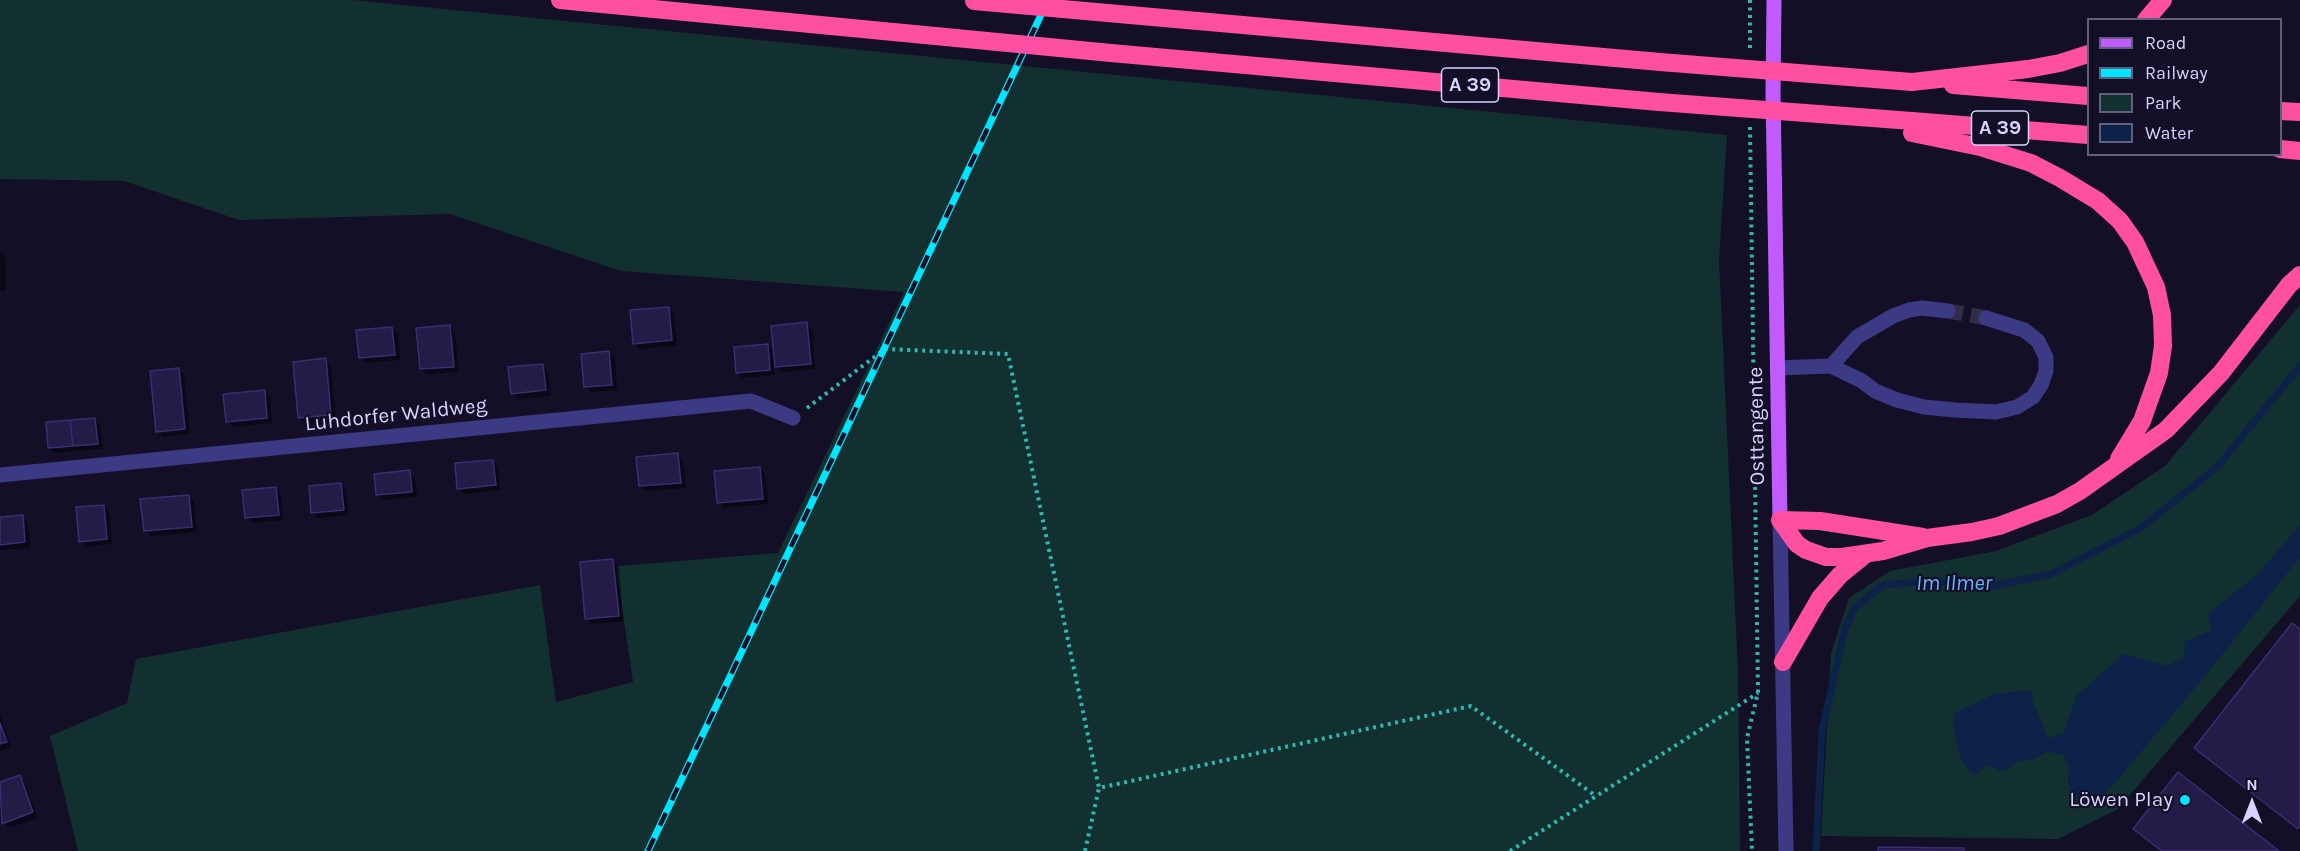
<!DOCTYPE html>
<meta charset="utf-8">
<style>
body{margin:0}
#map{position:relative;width:2300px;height:851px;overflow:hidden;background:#130f26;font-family:Karla,sans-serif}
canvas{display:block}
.legend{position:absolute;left:2087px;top:18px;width:195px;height:138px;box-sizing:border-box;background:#130f26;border:2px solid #625e7d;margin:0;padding:8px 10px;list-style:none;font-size:18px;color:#d9d4ff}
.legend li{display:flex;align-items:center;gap:12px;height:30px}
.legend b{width:30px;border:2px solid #625e7d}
.north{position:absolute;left:2222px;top:773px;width:60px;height:60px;-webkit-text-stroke:4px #130f26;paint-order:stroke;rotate:0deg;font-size:16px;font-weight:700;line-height:24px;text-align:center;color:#d9d4ff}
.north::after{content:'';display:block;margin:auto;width:21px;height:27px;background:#d9d4ff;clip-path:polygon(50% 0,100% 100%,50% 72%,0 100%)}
</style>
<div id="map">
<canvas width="2300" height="851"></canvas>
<ul class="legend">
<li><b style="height:8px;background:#c25bff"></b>Road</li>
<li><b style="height:8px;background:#00e5ff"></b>Railway</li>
<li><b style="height:16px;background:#12302f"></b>Park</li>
<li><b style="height:16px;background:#0c2248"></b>Water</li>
</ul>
<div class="north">N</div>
</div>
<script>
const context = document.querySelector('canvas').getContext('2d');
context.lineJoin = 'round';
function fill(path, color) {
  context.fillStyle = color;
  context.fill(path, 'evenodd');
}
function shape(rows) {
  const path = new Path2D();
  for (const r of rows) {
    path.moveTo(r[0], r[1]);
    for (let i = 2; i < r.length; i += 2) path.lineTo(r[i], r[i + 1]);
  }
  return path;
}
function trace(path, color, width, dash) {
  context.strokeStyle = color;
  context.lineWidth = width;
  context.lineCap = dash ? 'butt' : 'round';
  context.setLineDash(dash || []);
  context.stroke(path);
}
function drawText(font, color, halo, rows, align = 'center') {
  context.font = font + ' Karla,sans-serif';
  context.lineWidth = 4.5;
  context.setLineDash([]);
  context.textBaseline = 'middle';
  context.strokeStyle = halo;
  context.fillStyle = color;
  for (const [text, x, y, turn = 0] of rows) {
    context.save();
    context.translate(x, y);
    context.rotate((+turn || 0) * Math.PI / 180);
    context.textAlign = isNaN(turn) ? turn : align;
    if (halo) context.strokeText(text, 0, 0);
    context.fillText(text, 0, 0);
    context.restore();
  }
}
fill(shape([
 [0,0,352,0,1727,135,1719,259,1738,672,1740,851,78,851,50,736,127,703,136,659,540,585,556,702,633,682,616,566,778,553,904,292,621,271,450,214,239,220,124,181,0,179],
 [2300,305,2300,596,2118,809,2058,839,1821,836,1831,653,1849,598,1890,571,1996,551,2092,515,2165,466]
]), '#12302f');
fill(shape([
 [2300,525,2300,557,2201,681,2107,792,2093,802,2071,796,2068,781,2069,767,2064,756,2055,753,2047,752,2032,760,2018,761,2011,767,2001,771,1987,765,1976,775,1968,771,1960,756,1953,726,1954,713,1995,694,2031,690,2034,705,2048,738,2063,734,2077,695,2124,654,2166,666,2183,658,2185,641,2211,631,2208,616,2212,610,2257,575]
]), '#0c2248');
fill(shape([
 [0,253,6,259,6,291,0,291],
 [669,308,674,314,677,346,640,349,634,344],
 [806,324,812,330,815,369,782,372,774,364,775,375,743,378,738,373,767,345,775,353],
 [449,327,455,332,459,372,427,374,421,369],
 [392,329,398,334,400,360,366,363,360,358],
 [609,353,615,359,617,390,591,392,585,387],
 [325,360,331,366,336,420,305,423,299,418],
 [543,365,548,371,551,396,518,399,512,393],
 [179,370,184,375,190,434,163,437,157,431],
 [264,391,270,397,272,423,233,427,227,421],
 [95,419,100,425,103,449,55,453,49,448],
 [677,455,683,460,686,488,646,491,640,486],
 [493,461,498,467,500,490,464,494,458,488],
 [760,469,765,474,768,504,724,508,718,502],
 [409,472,415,478,417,497,383,500,377,495],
 [341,484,346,490,349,515,318,518,312,512],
 [275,489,281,494,283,520,252,523,246,517],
 [188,496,194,502,197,532,151,536,145,531],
 [104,506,109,512,112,544,86,547,81,541],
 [22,517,28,523,30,548,0,550,0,519],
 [613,561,619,566,623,621,592,624,586,618],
 [2300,631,2300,831,2208,759,2196,748],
 [0,715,11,747,0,751],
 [19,776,25,782,38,818,9,828,3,823,0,814,0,783]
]), '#0007');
trace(shape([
 [1816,851,1822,730,1845,629,1855,607,1883,585,1932,581,1988,587,2051,574,2141,528,2218,466,2300,366]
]), '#0c2248', 7);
const building = shape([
 [669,307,672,340,633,344,630,310,669,307],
 [807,322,811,364,775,367,771,326,807,322],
 [450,325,454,367,420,369,416,328,450,325],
 [392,327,395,355,359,358,356,330,392,327],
 [768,344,770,370,736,373,734,347,768,344],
 [609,351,612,385,584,387,581,354,609,351],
 [326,358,331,415,298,418,293,362,326,358],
 [543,364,546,390,511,394,508,367,543,364],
 [179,368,185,429,156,432,150,371,179,368],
 [265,390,267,418,226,422,223,394,265,390],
 [95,418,98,444,73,446,70,420,95,418],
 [70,420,73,446,48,448,46,422,70,420],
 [678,453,681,483,639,486,636,457,678,453],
 [493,460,496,485,457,489,455,463,493,460],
 [760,467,763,499,717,503,714,471,760,467],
 [410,470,412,492,376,495,374,474,410,470],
 [341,483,344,510,311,513,309,486,341,483],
 [276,487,279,515,245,518,242,490,276,487],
 [189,495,192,527,144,531,140,499,189,495],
 [104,505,107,539,79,542,76,507,104,505],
 [23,515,25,542,0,545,0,517,23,515],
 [613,559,619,616,585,619,580,562,613,559],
 [2292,623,2300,629,2300,826,2298,829,2194,748,2292,623],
 [0,723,7,742,0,744,0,723],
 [2178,772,2279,851,2162,851,2133,829,2178,772],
 [20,775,33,812,2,824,0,782,20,775],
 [1878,847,1964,848,1964,851,1878,851,1878,847]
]);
fill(building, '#241b47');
trace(building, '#3b2d73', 1.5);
trace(shape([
 [1948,311,1986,318]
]), '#312d47', 15, [15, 8]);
trace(shape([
 [1750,0,1750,50],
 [1750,127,1758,692,1747,738,1752,851],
 [807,408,885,349,1008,354,1099,788,1471,706,1596,796],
 [1085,851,1099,788],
 [1510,851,1758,693]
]), '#2fb8b0', 4, [3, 4.5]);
trace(shape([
 [1831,366,1857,337,1893,316,1909,310,1922,308,1948,311],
 [1777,368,1831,366,1862,381,1875,391,1897,400,1924,407,1955,410,1996,412,2017,407,2033,397,2041,385,2046,371,2046,357,2038,341,2024,330,1986,318],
 [0,475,751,401,793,418],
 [1780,520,1786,851]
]), '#3d3a85', 15);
trace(shape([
 [1774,0,1773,93,1780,520]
]), '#c25bff', 15);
trace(shape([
 [560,0,956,38],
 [1130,15,1660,62],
 [2146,20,2163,0],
 [1111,53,1659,102],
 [1912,82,2028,69,2060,63,2088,54],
 [1953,85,2088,96],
 [2280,111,2300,112],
 [1912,121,2088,135],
 [1912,133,1980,147,2031,163,2060,178,2098,201,2120,221,2135,242,2156,287,2162,315,2163,346,2159,373,2142,421,2119,459],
 [2280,149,2300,151],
 [1780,520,1797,544,1806,550,1826,557,1842,557,1883,551,1927,538,1972,532,1999,526,2057,504,2080,491,2166,430,2221,373,2289,285,2300,275],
 [1780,520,1820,521,1923,537],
 [1783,662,1820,598,1840,575,1866,554]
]), '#ff4fa3', 18);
const rail = shape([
 [648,851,1048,0]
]);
trace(rail, '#00e5ff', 7);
trace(rail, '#130f26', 4.5, [14]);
trace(shape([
 [974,1,1130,15],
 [956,38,1111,53],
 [1660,62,1912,82],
 [1659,102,1912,121]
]), '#ff4fa3', 18);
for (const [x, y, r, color] of [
 [2185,800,6,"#00e5ff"]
]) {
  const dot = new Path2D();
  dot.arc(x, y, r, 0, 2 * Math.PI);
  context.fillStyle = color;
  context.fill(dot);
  trace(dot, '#130f26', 2);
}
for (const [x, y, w] of [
 [1470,85,57],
 [2000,128,57]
]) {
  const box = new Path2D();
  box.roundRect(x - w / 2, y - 17, w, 34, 4.5);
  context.fillStyle = '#130f26';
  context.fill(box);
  trace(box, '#d9d4ff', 1.5);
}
drawText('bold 20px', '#d9d4ff', null, [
 ["A 39",1470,85],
 ["A 39",2000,128]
]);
drawText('21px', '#d9d4ff', '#130f26', [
 ["Luhdorfer Waldweg",396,415,-6],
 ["Osttangente",1757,426,-91]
]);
drawText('21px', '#d9d4ff', '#130f26', [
 ["Löwen Play",2173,800]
], 'right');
drawText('italic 22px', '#62b6ff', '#130f26', [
 ["Im Ilmer",1954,584]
]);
</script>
